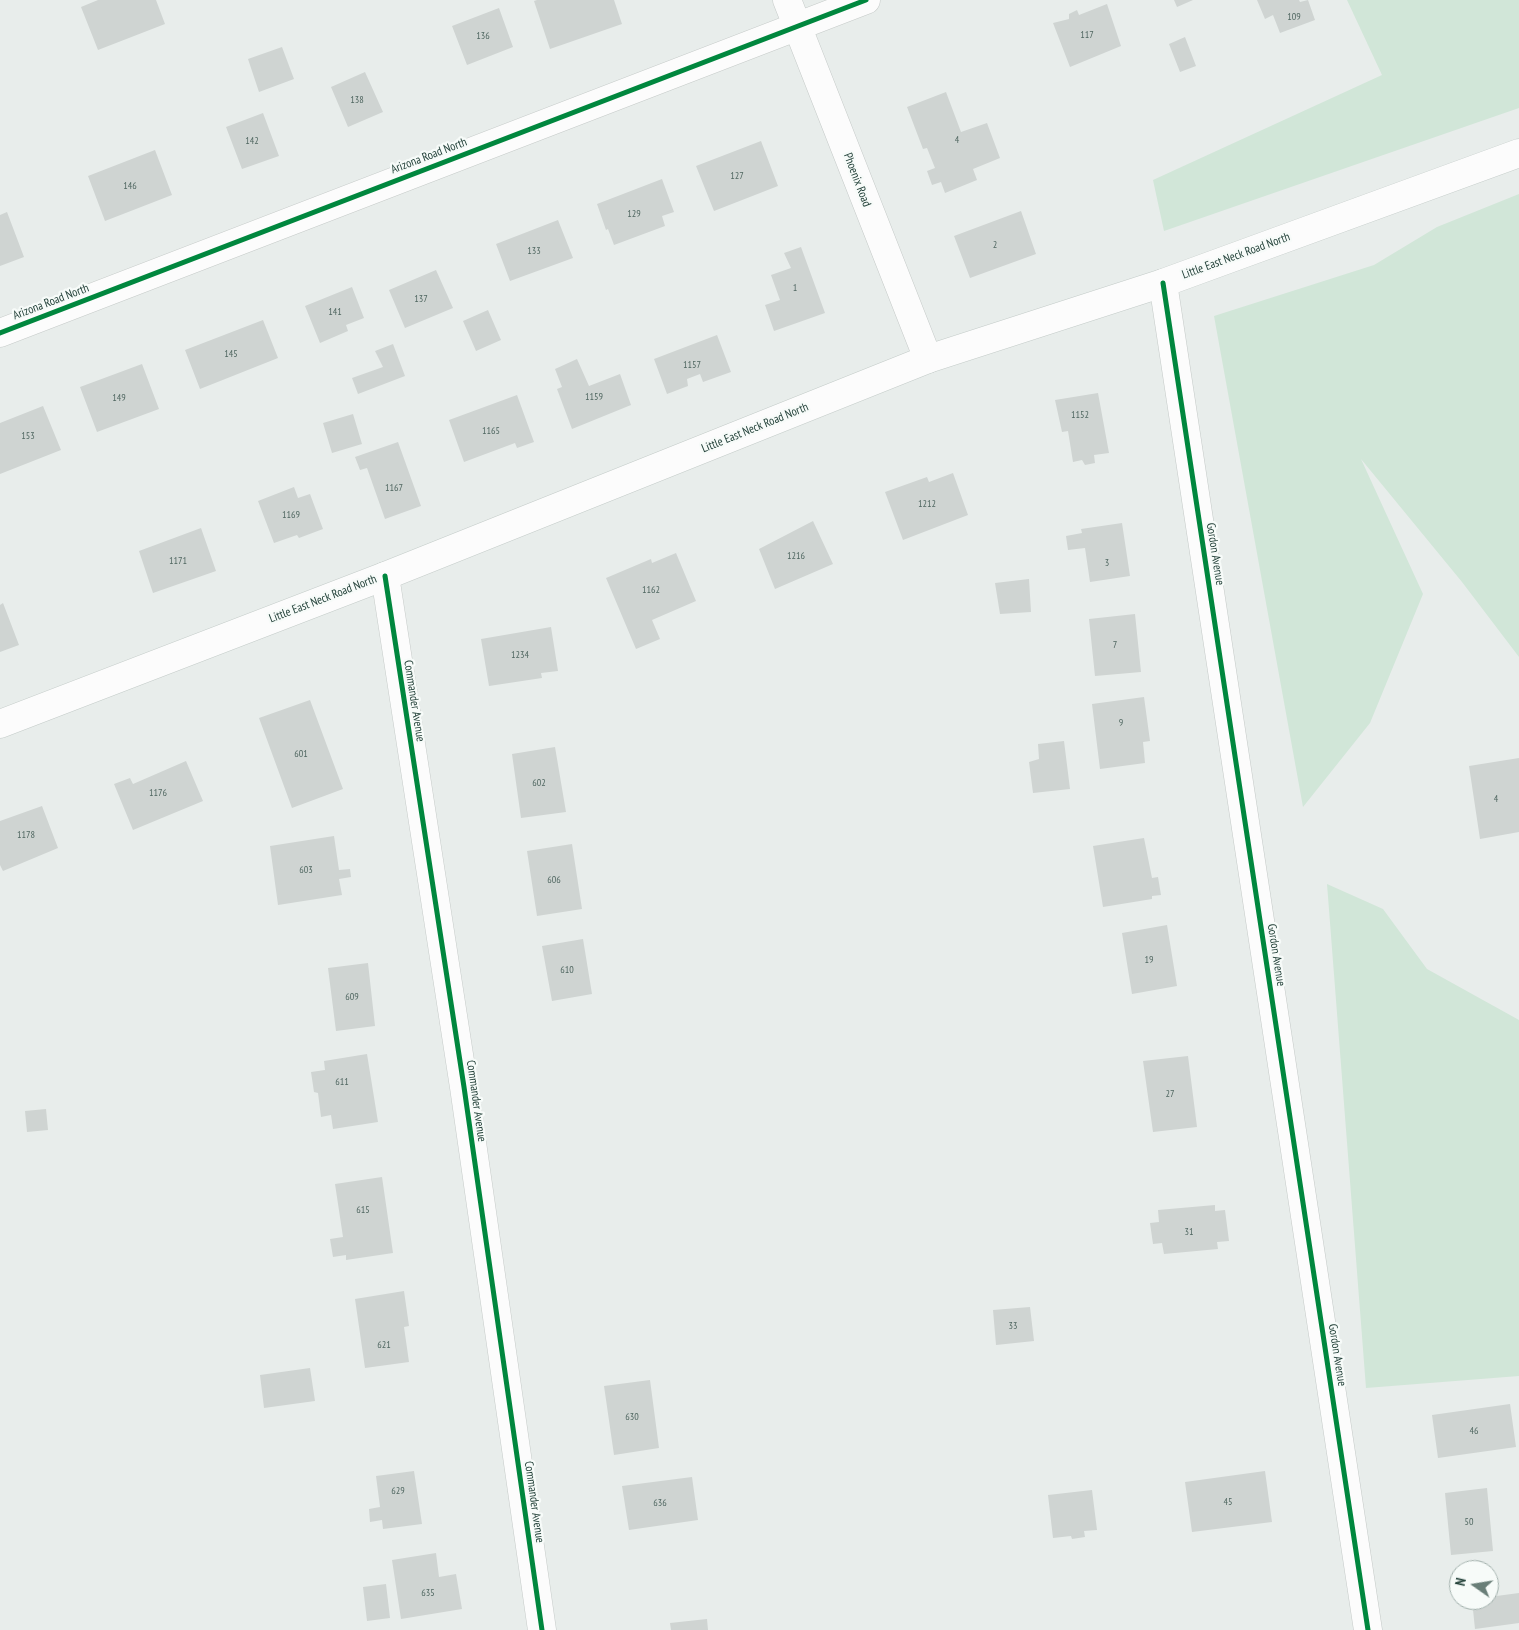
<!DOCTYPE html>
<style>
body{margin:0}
#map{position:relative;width:1519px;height:1630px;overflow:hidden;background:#e8edeb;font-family:"PT Sans Narrow",sans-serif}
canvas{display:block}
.north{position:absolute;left:1449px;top:1560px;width:50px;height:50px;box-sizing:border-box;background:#f7fbf9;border:1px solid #a3b1ad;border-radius:50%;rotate:283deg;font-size:14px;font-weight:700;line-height:20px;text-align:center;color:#24423a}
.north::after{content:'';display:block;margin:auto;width:18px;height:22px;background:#697e78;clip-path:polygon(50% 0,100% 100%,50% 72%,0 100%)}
</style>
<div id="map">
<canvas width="1519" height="1630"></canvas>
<div class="north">N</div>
</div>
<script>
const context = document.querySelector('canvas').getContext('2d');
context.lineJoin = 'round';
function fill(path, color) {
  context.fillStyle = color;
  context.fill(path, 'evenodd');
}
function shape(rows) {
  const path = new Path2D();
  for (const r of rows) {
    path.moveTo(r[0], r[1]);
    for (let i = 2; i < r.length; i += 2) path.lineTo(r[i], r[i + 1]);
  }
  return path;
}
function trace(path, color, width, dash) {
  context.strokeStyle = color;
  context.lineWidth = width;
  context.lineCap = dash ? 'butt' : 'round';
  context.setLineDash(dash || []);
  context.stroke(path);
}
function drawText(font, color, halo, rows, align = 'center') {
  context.font = font + ' "PT Sans Narrow",sans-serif';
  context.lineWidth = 4.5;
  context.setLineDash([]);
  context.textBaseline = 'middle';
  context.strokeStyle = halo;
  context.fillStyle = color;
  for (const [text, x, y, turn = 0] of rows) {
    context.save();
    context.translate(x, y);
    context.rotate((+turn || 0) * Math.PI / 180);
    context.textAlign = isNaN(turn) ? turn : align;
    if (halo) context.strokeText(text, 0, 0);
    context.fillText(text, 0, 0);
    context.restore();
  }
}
fill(shape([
 [1347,0,1519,0,1519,108,1164,231,1153,180,1382,75],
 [1519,194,1519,657,1462,582,1361,459,1423,594,1370,723,1303,807,1214,316,1374,265,1437,227],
 [1327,884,1383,909,1427,969,1519,1020,1519,1376,1366,1388]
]), '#d1e6d8');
fill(shape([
 [98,0,156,0,165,24,98,50,81,7],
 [537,0,614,0,622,24,550,49,534,1],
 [1174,0,1193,0,1177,7],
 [1257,0,1299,0,1300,2,1308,0,1315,20,1280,33,1273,15,1265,19],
 [1107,4,1121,46,1070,67,1053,23,1069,19,1069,14,1077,10,1079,15],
 [499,8,513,47,467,65,452,26],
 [1185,37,1196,66,1180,72,1169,44],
 [282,47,294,79,259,92,248,59],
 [365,72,383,112,348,127,331,87],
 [946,92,961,132,987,123,1000,158,973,169,977,180,945,193,941,182,932,185,927,171,935,168,927,148,923,149,907,107],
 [263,113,279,156,242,169,226,127],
 [761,141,778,186,714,211,696,166],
 [155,150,172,195,105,221,88,176],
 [662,179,674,212,662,216,665,226,614,245,608,229,606,230,597,204],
 [1021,211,1036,254,970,278,954,236],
 [7,212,24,257,0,266,0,215],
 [558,220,573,258,510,281,496,244],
 [801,247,825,313,774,331,765,305,780,300,771,275,791,268,784,253],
 [436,270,453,308,405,328,389,290],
 [352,287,364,318,346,325,348,331,320,343,305,306],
 [488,310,501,340,476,351,463,321],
 [263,320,278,358,200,389,185,350],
 [717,335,731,372,703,382,700,374,687,379,688,386,667,394,654,359],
 [393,344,405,376,358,394,352,378,383,367,375,351],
 [577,359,589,386,620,374,631,405,572,429,557,389,562,387,555,369],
 [142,364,159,409,97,432,80,387],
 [1098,393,1109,453,1094,455,1095,463,1085,465,1082,460,1073,462,1068,431,1062,432,1055,400],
 [517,395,534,442,517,448,515,443,464,462,449,420],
 [43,406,61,450,0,474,0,423],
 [353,414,362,444,332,453,323,423],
 [398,442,421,506,385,519,367,468,360,470,355,457],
 [953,473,968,515,903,540,885,492,927,477,929,482],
 [294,487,298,498,310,494,323,529,299,538,297,535,274,543,258,501],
 [813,521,833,564,775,589,759,549],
 [1122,523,1130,576,1090,582,1085,548,1068,550,1066,536,1082,533,1081,529],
 [201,528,216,571,153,593,139,551],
 [676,553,696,601,652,620,660,639,636,649,606,578,651,559,652,563],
 [1029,579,1031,612,1000,614,995,583],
 [3,603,19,645,0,652,0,605],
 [1135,614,1141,672,1095,676,1089,619],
 [551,627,558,671,541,673,542,678,489,686,481,639],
 [1144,697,1150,741,1143,742,1145,763,1100,769,1092,704],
 [310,700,343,789,292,808,259,718],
 [1064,741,1070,789,1033,793,1029,762,1039,759,1038,744],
 [555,747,566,812,521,818,512,754],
 [1519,758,1519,832,1480,839,1469,766],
 [186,761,203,801,133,830,114,784,130,778,133,784],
 [42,806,58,848,3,871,0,865,0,821],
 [334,836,339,870,350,869,351,877,339,879,342,895,278,905,270,846],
 [1144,838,1152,878,1158,877,1161,895,1152,896,1152,899,1103,907,1093,846],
 [572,844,582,909,537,916,527,851],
 [1167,925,1177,986,1132,994,1122,933],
 [583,939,592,994,552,1001,542,946],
 [368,963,375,1026,336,1031,328,968],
 [367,1054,378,1122,333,1129,331,1115,321,1117,318,1093,314,1092,311,1072,325,1070,324,1061],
 [1188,1056,1197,1127,1153,1132,1143,1061],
 [46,1109,48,1130,27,1132,25,1111],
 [382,1177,393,1253,346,1260,346,1255,333,1257,330,1239,343,1237,335,1184],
 [1215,1205,1215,1211,1225,1210,1229,1241,1217,1242,1218,1249,1164,1254,1162,1243,1153,1244,1150,1223,1159,1222,1158,1210],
 [404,1291,409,1326,404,1327,409,1362,365,1368,355,1299],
 [1030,1307,1034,1341,996,1345,993,1310],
 [310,1368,315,1401,264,1408,260,1375],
 [650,1380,659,1448,614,1455,604,1386],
 [1510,1404,1516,1447,1438,1458,1432,1415],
 [414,1471,422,1524,383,1529,382,1520,370,1522,369,1509,380,1507,376,1476],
 [1265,1471,1272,1522,1192,1532,1185,1482],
 [692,1477,698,1520,629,1530,622,1486],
 [1487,1488,1493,1551,1451,1555,1445,1493],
 [1092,1490,1097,1530,1084,1531,1085,1537,1072,1539,1071,1536,1053,1538,1048,1495],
 [436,1553,439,1577,456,1574,462,1609,401,1619,392,1560],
 [386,1584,390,1618,367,1621,363,1587],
 [1519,1593,1519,1623,1475,1629,1472,1600,1489,1600,1489,1597],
 [707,1619,708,1630,671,1630,670,1623]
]), '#cfd4d2');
const minor = shape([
 [787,0,928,359],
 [1163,283,1368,1630],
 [0,333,866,0],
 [385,576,464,1087,542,1630]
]);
const secondary = shape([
 [0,724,385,576,928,359,1163,283,1519,153]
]);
trace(minor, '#c5cac8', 29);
trace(secondary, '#c3cbc8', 29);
trace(minor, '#fcfcfc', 28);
trace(secondary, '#fcfcfc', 28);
trace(shape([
 [1163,283,1368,1630],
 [0,333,866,0],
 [385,576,464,1087,542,1630]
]), '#00873e', 5);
drawText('10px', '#506761', null, [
 ["109",1294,17],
 ["117",1087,35],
 ["136",483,36],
 ["138",357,100],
 ["4",957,140],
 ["142",252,141],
 ["127",737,176],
 ["146",130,186],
 ["129",634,214],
 ["2",995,245],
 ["133",534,251],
 ["1",795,288],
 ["137",421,299],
 ["141",335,312],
 ["145",231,354],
 ["1157",692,365],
 ["1159",594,397],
 ["149",119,398],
 ["1152",1080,415],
 ["1165",491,431],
 ["153",28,436],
 ["1167",394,488],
 ["1212",927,504],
 ["1169",291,515],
 ["1216",796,556],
 ["1171",178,561],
 ["3",1107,563],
 ["1162",651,590],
 ["7",1115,645],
 ["1234",520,655],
 ["9",1121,723],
 ["601",301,754],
 ["602",539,783],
 ["1176",158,793],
 ["4",1496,799],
 ["1178",26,835],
 ["603",306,870],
 ["606",554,880],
 ["19",1149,960],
 ["610",567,970],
 ["609",352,997],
 ["611",342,1082],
 ["27",1170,1094],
 ["615",363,1210],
 ["31",1189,1232],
 ["33",1013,1326],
 ["621",384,1345],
 ["630",632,1417],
 ["46",1474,1431],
 ["629",398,1491],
 ["45",1228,1502],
 ["636",660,1503],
 ["50",1469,1522],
 ["635",428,1593]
]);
drawText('12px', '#24423a', '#f7fbf9', [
 ["Arizona Road North",429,156,-21],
 ["Phoenix Road",857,180,69],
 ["Little East Neck Road North",1236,256,-20],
 ["Arizona Road North",51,302,-21],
 ["Little East Neck Road North",755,428,-22],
 ["Gordon Avenue",1215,554,81],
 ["Little East Neck Road North",323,599,-21],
 ["Commander Avenue",414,701,81],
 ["Gordon Avenue",1276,955,81],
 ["Commander Avenue",476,1101,82],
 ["Gordon Avenue",1337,1355,81],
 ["Commander Avenue",534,1502,82]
]);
</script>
